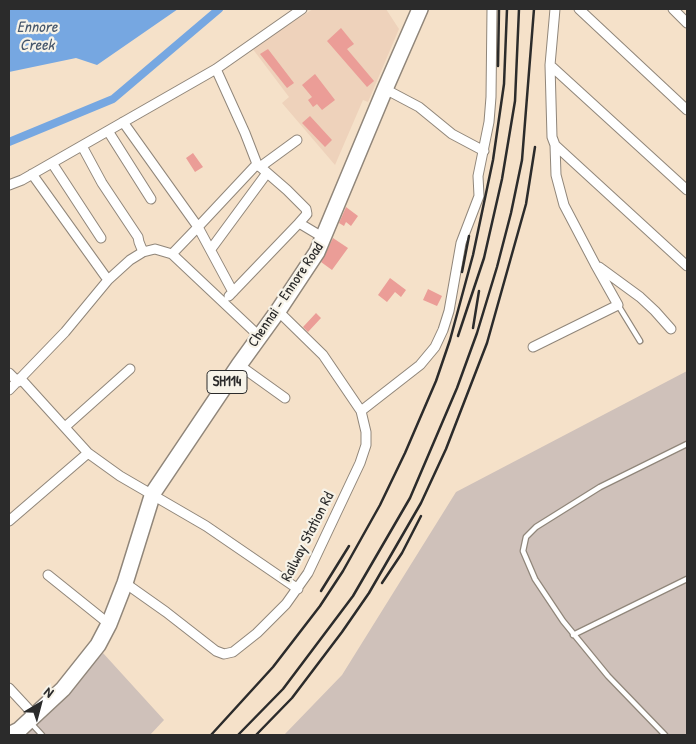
<!DOCTYPE html>
<style>
body{margin:0}
#map{position:relative;width:696px;height:744px;overflow:hidden;background:#f5e1c9;font-family:"Patrick Hand",sans-serif}
canvas{display:block}
.frame{position:absolute;inset:0;border:10px solid #2b2b2b;pointer-events:none}
.north{position:absolute;left:15px;top:679px;width:50px;height:50px;-webkit-text-stroke:4px #f7f3e8;paint-order:stroke;rotate:37deg;font-size:14px;font-weight:700;line-height:20px;text-align:center;color:#2b2b2b}
.north::after{content:'';display:block;margin:auto;width:18px;height:22px;background:#2b2b2b;clip-path:polygon(50% 0,100% 100%,50% 72%,0 100%)}
</style>
<div id="map">
<canvas width="696" height="744"></canvas>
<div class="frame"></div>
<div class="north">N</div>
</div>
<script>
const context = document.querySelector('canvas').getContext('2d');
context.lineJoin = 'round';
function fill(path, color) {
  context.fillStyle = color;
  context.fill(path, 'evenodd');
}
function shape(rows) {
  const path = new Path2D();
  for (const r of rows) {
    path.moveTo(r[0], r[1]);
    for (let i = 2; i < r.length; i += 2) path.lineTo(r[i], r[i + 1]);
  }
  return path;
}
function trace(path, color, width, dash) {
  context.strokeStyle = color;
  context.lineWidth = width;
  context.lineCap = dash ? 'butt' : 'round';
  context.setLineDash(dash || []);
  context.stroke(path);
}
function drawText(font, color, halo, rows, align = 'center') {
  context.font = font + ' "Patrick Hand",sans-serif';
  context.lineWidth = 4.5;
  context.setLineDash([]);
  context.textBaseline = 'middle';
  context.strokeStyle = halo;
  context.fillStyle = color;
  for (const [text, x, y, turn = 0] of rows) {
    context.save();
    context.translate(x, y);
    context.rotate((+turn || 0) * Math.PI / 180);
    context.textAlign = isNaN(turn) ? turn : align;
    if (halo) context.strokeText(text, 0, 0);
    context.fillText(text, 0, 0);
    context.restore();
  }
}
fill(shape([
 [313,9,386,9,399,29,368,102,363,100,335,165,282,103,289,97,252,48]
]), '#eed2bb');
fill(shape([
 [687,371,687,735,284,735,342,675,456,492],
 [103,653,164,720,150,735,20,735,38,722]
]), '#cfc1ba');
fill(shape([
 [9,9,178,9,97,65,76,58,9,72]
]), '#76a7e1');
trace(shape([
 [9,142,113,99,219,9]
]), '#76a7e1', 8);
fill(shape([
 [341,28,354,44,347,49,374,81,367,87,327,41],
 [268,49,294,83,287,88,260,54],
 [315,74,335,100,322,110,317,104,313,107,308,100,312,97,302,85],
 [310,116,332,140,325,147,302,123],
 [193,153,203,167,195,172,186,158],
 [346,207,358,216,351,226,346,222,344,226,339,223],
 [333,238,348,248,332,270,321,262],
 [390,278,406,290,401,297,395,292,387,302,378,295],
 [428,289,442,296,437,306,423,300],
 [316,313,321,318,308,332,303,327]
]), '#eb9d97');
const lane = shape([
 [618,305,640,341],
 [573,635,687,579],
 [30,722,42,735],
 [665,735,608,676,563,621,535,579,523,551,526,537,536,527,600,487,687,444]
]);
const street = shape([
 [555,9,550,65,552,137,555,145,687,266],
 [579,9,687,110],
 [673,9,687,23],
 [550,65,687,190],
 [216,69,245,133,257,164,198,227,233,292],
 [385,89,419,107,452,134,484,151],
 [123,122,198,227,172,254],
 [108,131,151,199],
 [82,146,102,183,138,237,139,242,143,252],
 [52,163,101,238],
 [257,164,287,190,306,209,307,214,299,223],
 [260,167,297,140],
 [32,174,108,280],
 [9,185,22,180,216,69,302,9],
 [211,249,267,173],
 [599,267,640,297,655,311,671,329],
 [229,296,299,223,324,238],
 [533,347,618,305,595,264,564,205,556,175,555,145],
 [239,365,285,398],
 [9,373,18,382],
 [20,378,88,453,120,476,206,526,298,589],
 [9,390,65,332,108,280,130,260,143,252,155,249,172,254,259,336],
 [361,411,420,365,435,347,443,330,449,311,461,243,479,196,478,176,489,122,491,97,492,9],
 [65,427,130,369],
 [9,521,88,453],
 [48,575,109,624],
 [125,583,166,612,216,651,224,654,233,652,257,633,286,604,308,573,360,463,366,445,366,432,361,411,323,355,278,311],
 [9,688,35,716]
]);
const primary = shape([
 [9,735,19,730,63,689,98,645,109,624,125,583,153,493,239,365,278,311,317,252,385,89,420,9]
]);
trace(lane, '#90867a', 7);
trace(street, '#90867a', 11);
trace(primary, '#90867a', 18);
trace(lane, '#fff', 4.5);
trace(street, '#fff', 9);
trace(primary, '#fff', 15);
trace(shape([
 [498,66,499,9],
 [462,272,469,236],
 [473,328,479,291],
 [458,336,484,258,502,179,515,101,519,9],
 [382,583,402,553,421,516],
 [321,591,349,546],
 [211,735,273,667,320,606,343,571,380,505,405,453,436,381,450,340,473,255,493,160,504,84,507,9],
 [238,735,283,689,353,596,410,498,457,388,477,333,497,267,511,213,522,160,534,9],
 [256,735,292,698,342,632,369,593,421,503,446,449,487,343,526,204,535,147]
]), '#2b2b2b', 2.5);
for (const [x, y, w] of [
 [227,382,40]
]) {
  const box = new Path2D();
  box.roundRect(x - w / 2, y - 11.5, w, 23, 4);
  context.fillStyle = '#f7f3e8';
  context.fill(box);
  trace(box, '#2b2b2b', 1);
}
drawText('bold 14px', '#2b2b2b', null, [
 ["SH114",227,382]
]);
drawText('15px', '#2b2b2b', '#f7f3e8', [
 ["Chennai - Ennore Road",286,295,-56],
 ["Railway Station Rd",308,537,-63]
]);
drawText('italic 16px', '#45566b', '#f7f3e8', [
 ["Ennore",37,28],
 ["Creek",37,46]
]);
</script>
